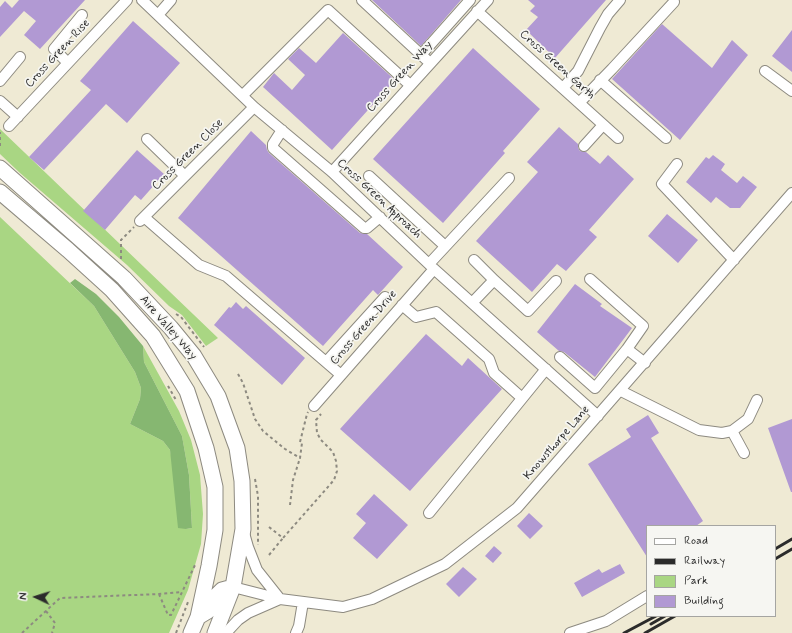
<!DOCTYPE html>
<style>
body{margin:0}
#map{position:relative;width:792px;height:633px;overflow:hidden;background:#efead4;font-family:Mynerve,sans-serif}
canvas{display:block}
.legend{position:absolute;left:646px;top:525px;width:130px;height:92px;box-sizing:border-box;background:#f6f6f2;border:1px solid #a5a5a2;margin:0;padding:5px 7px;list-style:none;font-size:12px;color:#2b2b2b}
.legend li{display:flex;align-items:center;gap:8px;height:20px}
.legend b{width:20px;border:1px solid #a5a5a2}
.north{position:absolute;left:16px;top:577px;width:40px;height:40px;-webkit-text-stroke:3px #f6f6f2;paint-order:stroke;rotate:274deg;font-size:11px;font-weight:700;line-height:16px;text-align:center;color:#2b2b2b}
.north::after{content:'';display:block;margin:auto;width:14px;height:18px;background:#2b2b2b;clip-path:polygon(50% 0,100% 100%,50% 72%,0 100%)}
</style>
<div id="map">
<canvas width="792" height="633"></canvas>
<ul class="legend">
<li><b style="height:5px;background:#fff"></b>Road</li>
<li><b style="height:5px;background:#2b2b2b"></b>Railway</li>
<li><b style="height:11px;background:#a9d683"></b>Park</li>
<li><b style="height:11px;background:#b199d3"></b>Building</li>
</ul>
<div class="north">N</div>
</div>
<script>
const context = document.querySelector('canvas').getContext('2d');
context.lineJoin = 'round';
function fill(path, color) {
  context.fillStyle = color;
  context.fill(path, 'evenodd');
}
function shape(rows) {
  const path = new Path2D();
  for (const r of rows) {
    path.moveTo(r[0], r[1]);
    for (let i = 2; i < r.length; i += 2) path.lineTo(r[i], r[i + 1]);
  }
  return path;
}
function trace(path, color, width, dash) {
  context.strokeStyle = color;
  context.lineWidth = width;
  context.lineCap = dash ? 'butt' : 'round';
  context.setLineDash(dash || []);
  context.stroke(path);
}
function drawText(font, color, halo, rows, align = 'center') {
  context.font = font + ' Mynerve,sans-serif';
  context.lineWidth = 3.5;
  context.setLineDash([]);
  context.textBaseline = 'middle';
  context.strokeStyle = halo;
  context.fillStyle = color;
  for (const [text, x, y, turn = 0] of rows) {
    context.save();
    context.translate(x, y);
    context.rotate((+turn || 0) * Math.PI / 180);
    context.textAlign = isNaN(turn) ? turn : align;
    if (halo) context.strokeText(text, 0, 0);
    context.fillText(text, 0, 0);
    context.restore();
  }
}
fill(shape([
 [0,129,218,338,206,346,182,315,169,306,127,265,20,173,0,154],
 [0,217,94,306,135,372,141,388,140,399,130,424,163,441,170,450,186,529,192,528,189,475,182,436,144,362,143,346,179,411,191,440,200,475,203,514,201,544,188,590,169,633,0,633]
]), '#a9d683');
fill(shape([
 [75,279,96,294,119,317,143,346,144,362,182,436,189,475,192,528,186,529,178,528,170,450,163,441,130,424,140,399,141,388,135,372,94,306,70,283]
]), '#86b771');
fill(shape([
 [19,0,85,0,40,49,24,35,36,21,24,11,0,37,0,7,5,1,12,8],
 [372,0,461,0,421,46],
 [528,0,606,0,555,58,526,30,538,17,530,11,535,6],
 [133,21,180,63,127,123,106,104,44,170,29,157,91,90,80,81],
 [662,24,712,68,732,40,748,55,680,140,612,79],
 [792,30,792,72,772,56],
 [343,33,395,80,332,150,263,87,274,73,292,90,305,75,288,59,299,48,316,63],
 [473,48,540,109,503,151,505,153,443,223,373,159],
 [559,127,578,144,578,148,580,151,586,152,600,164,608,155,634,179,589,230,597,237,566,271,557,264,532,292,476,241,538,172,527,162],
 [251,131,266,145,267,150,269,153,360,233,367,234,403,267,378,295,373,290,323,346,178,218],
 [137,150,164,174,141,200,135,195,105,230,83,211],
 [713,155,725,164,721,170,737,183,743,176,757,187,740,208,730,208,716,197,711,203,686,182,706,157,709,159],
 [667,214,698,240,678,263,648,236],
 [575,284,602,304,600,306,632,328,595,377,564,352,559,351,537,332],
 [236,302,243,309,246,306,305,358,282,385,214,325,229,307,231,308],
 [426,334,462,366,468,358,502,389,410,491,340,429],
 [648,415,659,433,651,438,703,521,696,526,647,526,647,557,588,464,631,437,626,429],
 [792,419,792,492,791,492,768,428],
 [374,494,408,525,377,559,353,538,366,523,356,514],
 [529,513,543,526,530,539,517,526],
 [494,546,502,553,493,563,485,556],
 [620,564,625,573,582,597,574,583,599,569,602,573],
 [463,567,477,579,459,597,446,584]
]), '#b199d3');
const minor = shape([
 [142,0,254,107,332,172,434,269,598,416],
 [362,0,430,63],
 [477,11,618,138],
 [158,15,171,0],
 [421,55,470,0],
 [68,63,54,49,82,15],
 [765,71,792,91],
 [600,80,666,138],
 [0,81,20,57],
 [563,88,578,71,600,28,608,14,620,0],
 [243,95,328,10,410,85],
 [0,101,18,117],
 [579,103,612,69,674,2],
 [9,126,127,0],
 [282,130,273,144,273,148,364,228,367,228,380,217],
 [147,139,185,176],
 [584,146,603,125],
 [677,164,662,184,734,260],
 [332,172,488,0],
 [369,176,445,246],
 [144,217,199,265,226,276,341,375],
 [140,221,254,107],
 [474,260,494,280],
 [429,264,509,178],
 [590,279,643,326,627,349],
 [472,303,494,280,528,311,556,281],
 [402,305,416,317,436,312,489,359,494,373,522,398],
 [560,357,595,388,627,349,645,363],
 [326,362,385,297],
 [621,391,699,430,722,433,732,431,748,419,757,400],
 [314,406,434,269],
 [732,431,744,453],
 [429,513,546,369],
 [244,533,248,547,257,570,280,599],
 [233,587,280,599,343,607,372,599,445,564,517,508,792,193],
 [226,633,238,620,248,613,280,599],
 [296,633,299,626,303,602],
 [570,633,606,621,647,596]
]);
const highway = shape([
 [0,168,124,278,171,328,194,356,218,396,237,448,242,481,243,529,233,587,215,633],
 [0,192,68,250,112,290,153,336,187,391,206,448,215,487,215,530,209,566,198,617,191,633],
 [198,617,208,611,215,597,222,590,233,587]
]);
trace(minor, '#8d8a80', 12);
trace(highway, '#8d8a80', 17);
trace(shape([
 [0,146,0,132],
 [121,259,121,240,134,227],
 [176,314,181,317,204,347],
 [238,374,243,383,255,419,263,431,285,449,300,458,302,443,300,442,307,414,308,412],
 [168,386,176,400],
 [255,479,258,496,258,545],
 [290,505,293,480,300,458],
 [269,527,283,538,334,480,337,471,336,461,333,452,321,440,317,433,316,420,321,414],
 [269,555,283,538],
 [159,594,168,615,171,615,196,563],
 [46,611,55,623,52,633],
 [22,633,60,598,159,594,181,592],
 [176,633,188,602]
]), '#8d8a80', 2, [3, 3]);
trace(minor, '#fff', 10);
trace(highway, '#fff', 15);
trace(shape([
 [775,549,792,539],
 [775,559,792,549],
 [651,624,665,616],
 [624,633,656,616],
 [645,633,675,616]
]), '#2b2b2b', 3);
drawText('12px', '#2b2b2b', '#f6f6f2', [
 ["Cross Green Rise",58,54,-47],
 ["Cross Green Garth",557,65,42],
 ["Cross Green Way",400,77,-48],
 ["Cross Green Close",188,155,-45],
 ["Cross Green Approach",379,199,43],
 ["Aire Valley Way",168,328,49],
 ["Cross Green Drive",364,328,-49],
 ["Knowsthorpe Lane",557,443,-49]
]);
</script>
